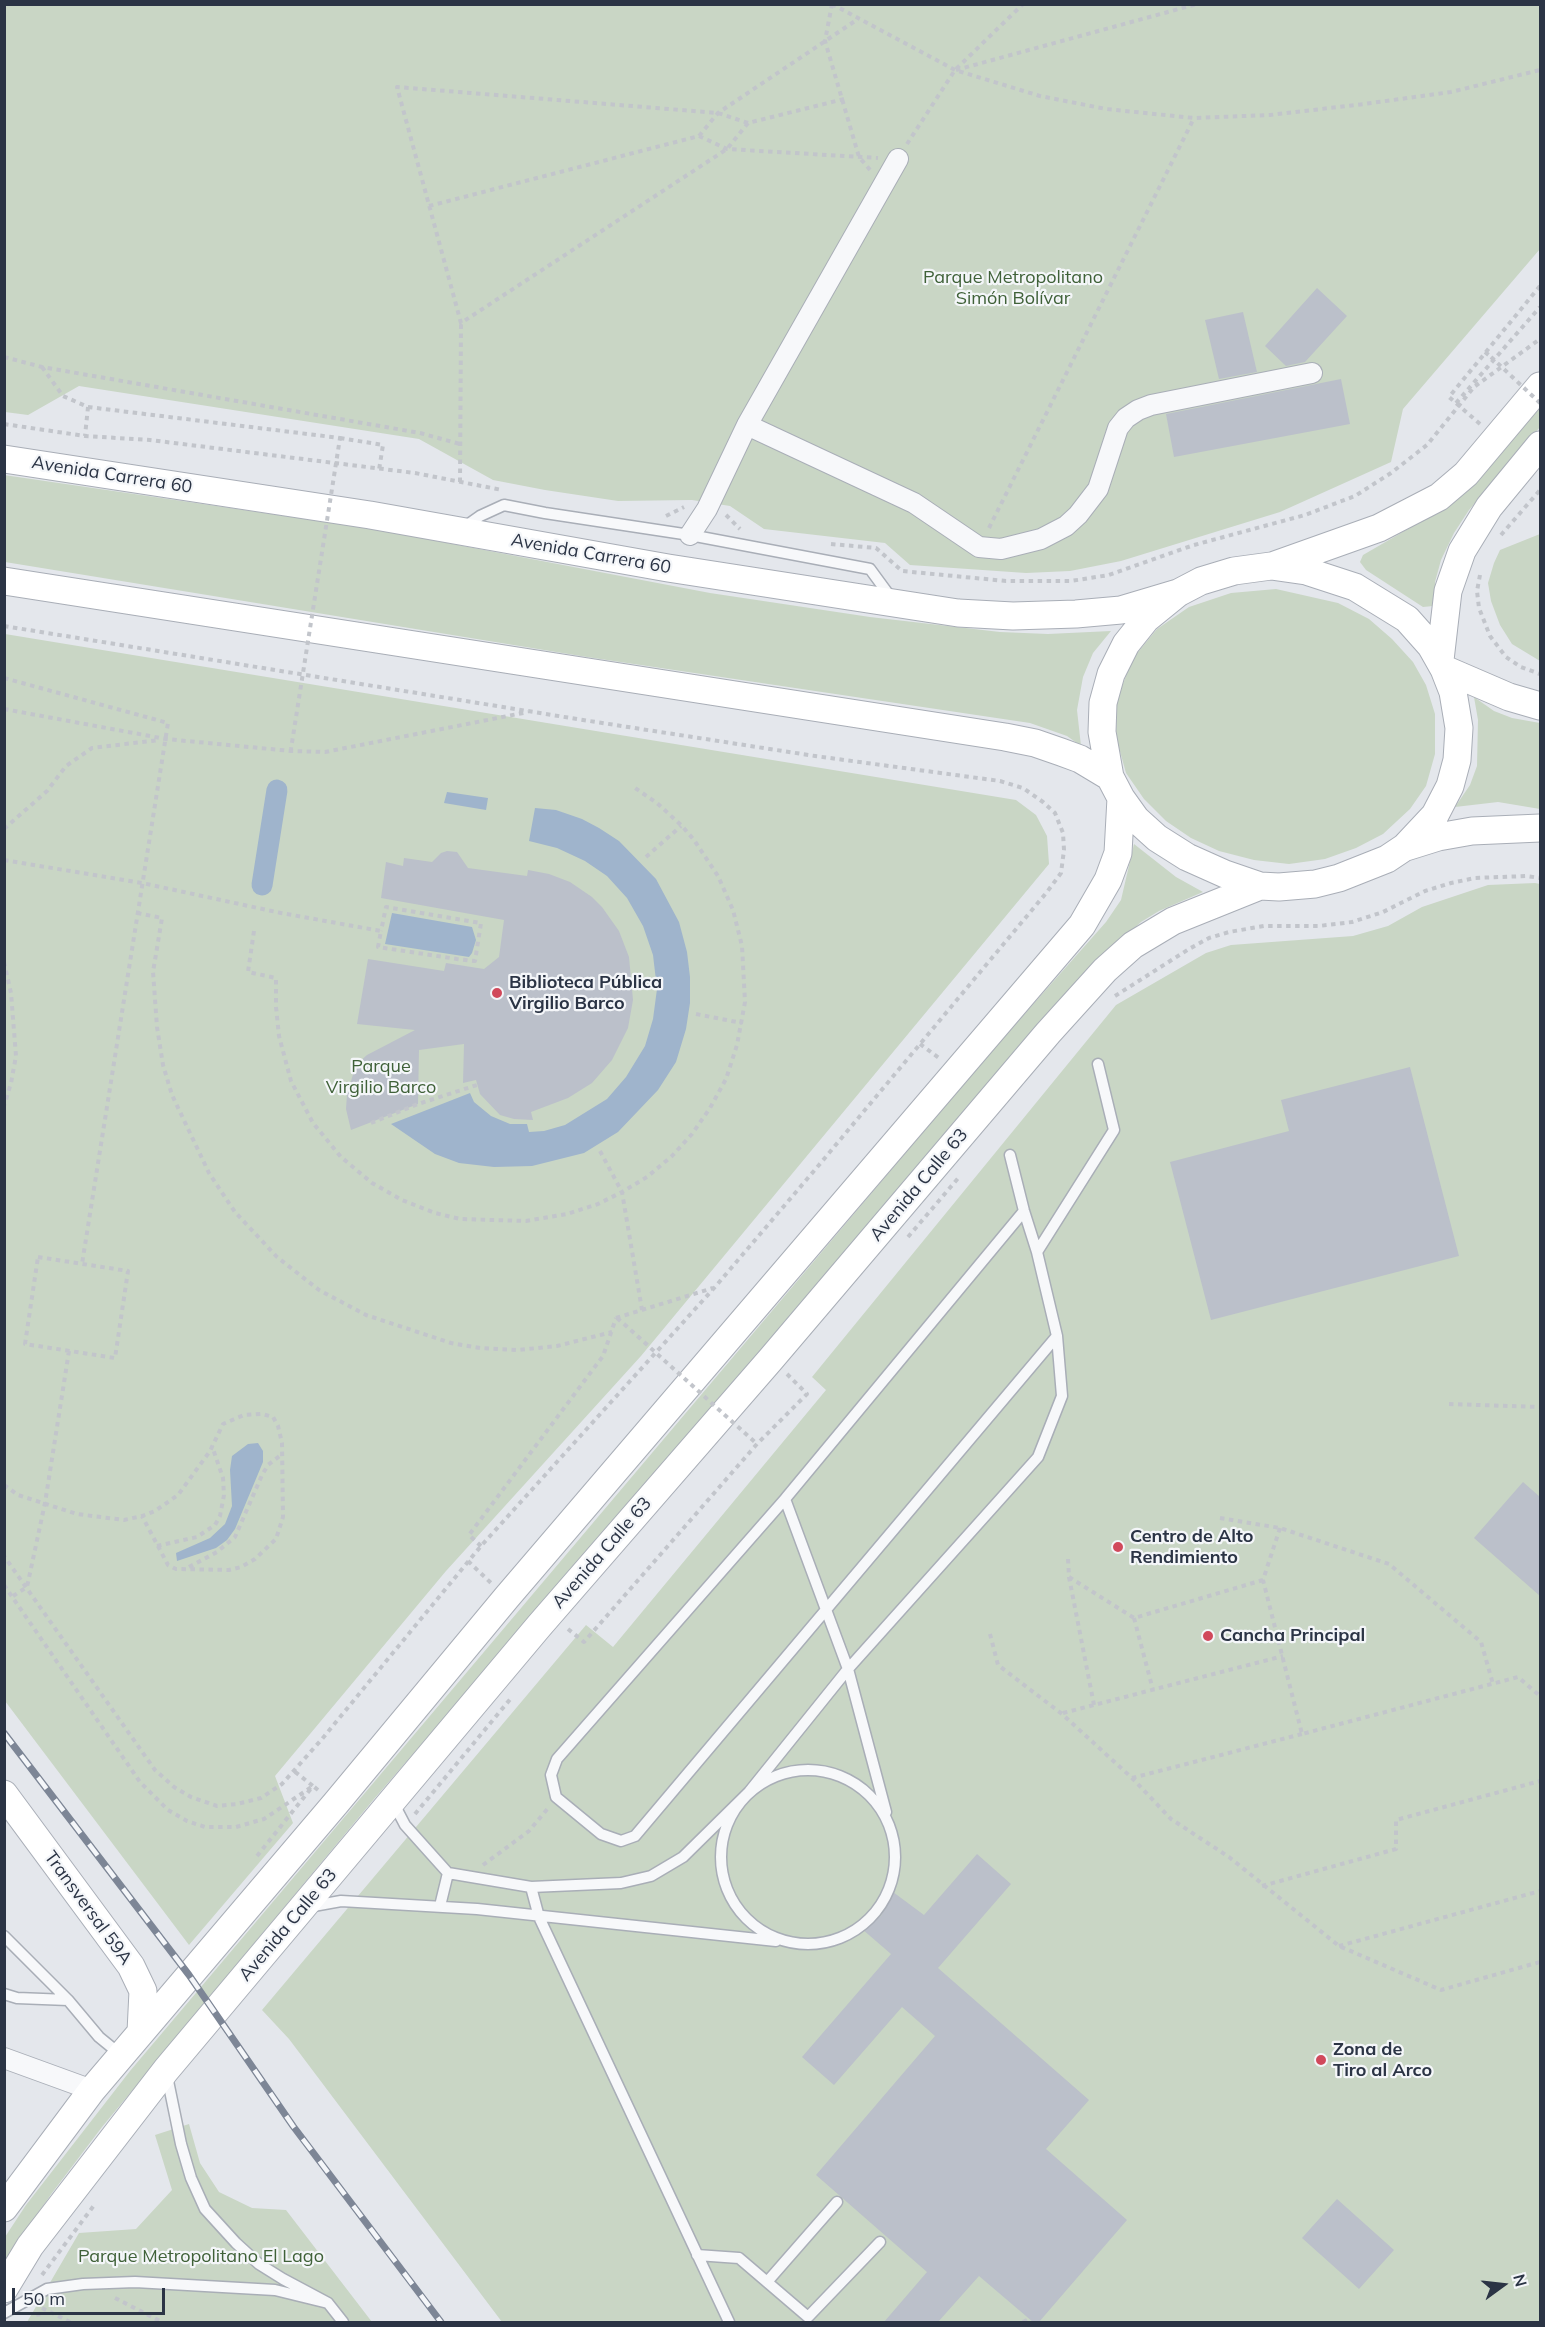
<!DOCTYPE html>
<meta charset="utf-8">
<style>
body{margin:0}
#map{position:relative;width:1545px;height:2327px;overflow:hidden;background:#e4e7ec;font-family:Mulish,sans-serif}
canvas{display:block}
.frame{position:absolute;inset:0;border:6px solid #2b3445;pointer-events:none}
.north{position:absolute;left:1473px;top:2255px;width:60px;height:60px;-webkit-text-stroke:4px #f4f6f9;paint-order:stroke;rotate:75deg;font-size:16px;font-weight:700;line-height:24px;text-align:center;color:#2b3445}
.north::after{content:'';display:block;margin:auto;width:21px;height:27px;background:#2b3445;clip-path:polygon(50% 0,100% 100%,50% 72%,0 100%)}
.scale{position:absolute;left:12px;top:2288px;width:153px;height:27px;box-sizing:border-box;border:3px solid #2b3445;border-top:0;padding-left:8px;font-size:18px;line-height:21px;white-space:nowrap;color:#2b3445;-webkit-text-stroke:4px #f4f6f9;paint-order:stroke}
</style>
<div id="map">
<canvas width="1545" height="2327"></canvas>
<div class="frame"></div>
<div class="north">N</div>
<div class="scale">50 m</div>
</div>
<script>
const context = document.querySelector('canvas').getContext('2d');
context.lineJoin = 'round';
function fill(path, color) {
  context.fillStyle = color;
  context.fill(path, 'evenodd');
}
function shape(rows) {
  const path = new Path2D();
  for (const r of rows) {
    if (r.length === 3) {
      path.moveTo(r[0] + r[2], r[1]);
      path.arc(r[0], r[1], r[2], 0, 2 * Math.PI);
      continue;
    }
    path.moveTo(r[0], r[1]);
    for (let i = 2; i < r.length; i += 2) path.lineTo(r[i], r[i + 1]);
  }
  return path;
}
function trace(path, color, width, dash) {
  context.strokeStyle = color;
  context.lineWidth = width;
  context.lineCap = dash ? 'butt' : 'round';
  context.setLineDash(dash || []);
  context.stroke(path);
}
function drawText(font, color, halo, rows, align = 'center') {
  context.font = font + ' Mulish,sans-serif';
  context.lineWidth = 4.5;
  context.setLineDash([]);
  context.textBaseline = 'middle';
  context.strokeStyle = halo;
  context.fillStyle = color;
  for (const [text, x, y, turn = 0] of rows) {
    context.save();
    context.translate(x, y);
    context.rotate((+turn || 0) * Math.PI / 180);
    context.textAlign = isNaN(turn) ? turn : align;
    if (halo) context.strokeText(text, 0, 0);
    context.fillText(text, 0, 0);
    context.restore();
  }
}
fill(shape([
 [5,5,1540,5,1540,249,1403,409,1391,462,1280,512,1121,561,1070,571,1026,573,910,565,885,543,764,529,730,506,692,500,618,501,545,490,493,480,419,439,79,386,28,415,5,412],
 [1540,408,1540,427,1469,510,1454,533,1441,560,1435,582,1436,600,1433,606,1423,607,1366,570,1360,562,1363,555,1432,515,1472,486],
 [4,475,374,529,710,593,870,617,1000,632,1048,634,1111,631,1093,653,1083,677,1077,710,1081,746,1067,736,1030,723,587,657,5,562],
 [1540,534,1540,661,1512,644,1500,625,1491,601,1488,583,1494,563,1500,550],
 [1276,589,1338,603,1369,619,1392,639,1413,662,1426,685,1435,714,1435,754,1426,786,1410,809,1383,834,1356,848,1325,859,1289,864,1254,860,1219,851,1191,838,1166,821,1144,799,1126,773,1116,737,1117,699,1133,658,1157,629,1189,607,1231,593],
 [5,634,1016,800,1036,815,1047,836,1049,864,641,1356,446,1571,275,1776,293,1823,189,1945,5,1701],
 [1474,697,1494,711,1512,718,1540,723,1540,809,1498,802,1455,807,1470,785,1477,766,1478,720],
 [1134,844,1176,877,1203,892,1159,911,1141,922,1070,988,803,1303,374,1799,102,2127,52,2193,5,2261,5,2237,26,2205,130,2071,989,1054,1106,922,1121,900],
 [1535,883,1540,884,1540,2322,502,2322,289,2039,262,2010,586,1625,613,1647,826,1390,812,1377,1116,1005,1206,953,1231,945,1353,936,1388,926,1422,907,1488,885],
 [189,2124,200,2163,219,2192,252,2208,286,2210,372,2322,27,2322,79,2233,136,2229,172,2190,155,2135]
]), '#c9d6c5');
fill(shape([
 [447,792,488,798,486,810,444,803],
 [535,808,556,810,582,819,599,828,619,841,656,879,679,922,687,952,690,977,690,1003,686,1029,676,1062,658,1090,618,1132,584,1153,532,1166,494,1167,459,1163,435,1154,391,1124,470,1093,474,1102,491,1116,510,1124,527,1124,529,1132,544,1131,565,1125,607,1099,626,1077,645,1046,653,1019,657,989,653,955,643,926,627,898,607,876,585,861,557,848,529,841],
 [392,913,472,927,476,940,472,953,469,957,385,944],
 [258,1443,263,1451,263,1462,235,1529,227,1540,216,1548,177,1561,176,1553,210,1538,225,1524,232,1506,230,1470,232,1456,248,1444]
]), '#9fb4cc');
trace(shape([
 [262,885,277,790]
]), '#9fb4cc', 21);
fill(shape([
 [1317,288,1347,316,1305,362,1286,366,1265,346],
 [1243,312,1257,372,1219,379,1205,320],
 [1341,379,1350,424,1174,457,1166,414],
 [447,851,457,852,468,868,527,876,528,870,549,874,570,882,592,897,602,907,619,931,629,957,633,1000,628,1028,612,1060,592,1083,568,1098,531,1112,533,1120,514,1119,500,1115,480,1094,476,1080,463,1083,464,1044,419,1050,418,1104,351,1130,346,1109,347,1094,356,1065,367,1055,415,1030,357,1024,368,959,444,971,446,963,484,969,499,957,504,920,381,898,386,862,403,866,404,858,432,862,441,853],
 [1410,1067,1459,1256,1211,1320,1170,1162,1289,1131,1281,1100],
 [1523,1482,1540,1497,1540,1596,1474,1538],
 [977,1854,1011,1884,938,1968,1089,2100,1046,2149,1127,2220,1039,2322,1033,2322,979,2276,938,2322,884,2322,927,2272,816,2175,935,2036,902,2007,834,2085,802,2057,891,1954,862,1929,881,1916,893,1892,924,1915],
 [1337,2199,1394,2250,1359,2289,1302,2238]
]), '#bbc0ca');
const lane = shape([
 [463,528,480,516,504,505,545,513,690,535,870,569,892,599],
 [1024,1211,785,1499,557,1759,551,1775,556,1797,601,1834,621,1841,635,1836,1057,1336],
 [1037,1252,1114,1130,1098,1064],
 [785,1499,848,1669,886,1812],
 [808,1857,87],
 [393,1802,405,1825,448,1873,531,1887,621,1883,651,1876,683,1857,749,1792,848,1669,1038,1457,1062,1396,1057,1336,1037,1252,1024,1211,1010,1155],
 [531,1887,539,1917,729,2322],
 [440,1906,448,1873],
 [308,1907,341,1901,477,1909,776,1941],
 [4,1936,68,2000,99,2037,121,2055],
 [4,1994,17,1998,68,2000],
 [167,2076,181,2144,191,2178,205,2209,236,2243,259,2264,283,2279,328,2303,343,2322],
 [697,2255,739,2258,808,2317,880,2242],
 [767,2282,837,2202],
 [4,2313,47,2289,83,2284,135,2282,275,2290,328,2303]
]);
const street = shape([
 [747,425,914,503,979,547,1001,549,1041,539,1066,526,1078,515,1098,489,1118,428,1126,418,1138,410,1151,405,1312,373],
 [690,535,707,509,747,425,898,159],
 [4,2058,92,2090]
]);
const secondary = shape([
 [4,459,370,515,668,568,958,613,1013,616,1076,614,1121,610,1178,593],
 [1275,565,1379,528,1439,497,1466,474,1540,386],
 [1271,566,1306,571,1355,587,1407,619,1431,646,1444,669,1453,692,1459,728,1457,760,1450,786,1435,815,1405,847,1387,859,1339,878,1315,884,1279,887,1260,886,1225,874,1187,857,1157,838,1136,819,1121,798,1110,777,1102,732,1103,703,1111,674,1126,644,1146,619,1178,593,1201,581,1234,571,1271,566],
 [4,581,1005,737,1035,743,1061,752,1080,759,1110,777],
 [1440,660,1448,591,1462,551,1489,507,1540,445],
 [1444,669,1509,697,1540,706],
 [1406,847,1438,837,1472,831,1540,828],
 [4,1794,131,1966,143,1991,141,2032],
 [4,2208,92,2090,336,1803,507,1597,1082,925,1108,880,1118,853,1121,798],
 [4,2289,30,2246,166,2070,539,1626,771,1359,1048,1033,1105,970,1133,945,1173,921,1260,886]
]);
trace(lane, '#a9aeb7', 13);
trace(street, '#a9aeb7', 22);
trace(secondary, '#a9aeb7', 29);
trace(shape([
 [832,4,955,70,1040,96,1106,109,1194,118,1270,115,1364,104,1451,92,1540,70],
 [832,4,825,41,859,157,871,171],
 [956,70,1197,4],
 [748,123,727,149,461,323,397,87,718,113,748,123,848,98],
 [699,136,727,149,878,158],
 [907,144,955,70,1023,4],
 [429,206,699,136,718,113,858,19],
 [1485,352,1491,357],
 [4,357,42,367,420,433,460,444],
 [42,367,63,396,88,407,85,436],
 [1456,403,1540,307],
 [4,424,85,436,150,440,415,473,502,490],
 [1480,424,1449,397,1540,286],
 [340,438,383,445,379,470],
 [460,482,461,323],
 [726,515,740,529],
 [666,516,684,507],
 [989,528,1194,118],
 [1501,535,1540,490],
 [831,544,876,548,902,571,1006,581,1071,581,1109,575,1194,545,1305,515,1355,496,1391,473,1427,445,1474,387,1540,339],
 [1480,575,1477,591,1479,608,1490,636,1506,657,1521,667,1540,674],
 [4,626,583,720,815,756,1000,781,1023,788,1043,802,1055,813,1063,833,1064,850,1061,873,1047,892,819,1165,715,1287,481,1546,322,1739,282,1784,261,1798,237,1804,217,1806,191,1797,174,1787,155,1770,4,1556],
 [4,678,168,723,82,1264],
 [4,709,166,739,291,751,325,752,528,712],
 [4,829,47,791,66,766,92,748,159,740],
 [646,857,681,826],
 [4,860,142,883,281,913,381,931,378,947,457,959,475,961,481,923,386,907,381,931],
 [137,913,162,918,153,972,157,1027,163,1065,172,1095,209,1173,235,1212,277,1257,319,1290,366,1315,451,1343,480,1348,518,1350,557,1346,612,1332],
 [254,931,248,972,276,978,276,1007,279,1036,291,1081,313,1123,341,1157,372,1183,402,1200,435,1213,460,1219,526,1221,567,1214,598,1204,622,1192,647,1177,672,1156,692,1134,710,1108,726,1079,737,1045,745,1002,742,946,733,910,718,876,694,840,682,826,657,803,635,788],
 [4,962,11,993,16,1056,11,1083,4,1106],
 [1115,996,1189,949,1209,938,1229,932,1264,926,1319,926,1352,922,1383,912,1425,891,1451,883,1475,878,1526,876,1540,878],
 [696,1014,742,1023],
 [920,1044,939,1058],
 [371,1123,418,1104,477,1085],
 [600,1151,622,1192,642,1310],
 [908,1237,960,1176],
 [38,1257,128,1271,115,1358,25,1344,38,1257],
 [616,1318,713,1288],
 [617,1318,624,1324],
 [1449,1404,1540,1407],
 [4,1485,18,1495,77,1514,124,1520,142,1516,155,1511,178,1495,210,1451,223,1424,244,1415,262,1414,273,1417,278,1426,282,1443,283,1517,276,1539,255,1559,241,1567,229,1570,176,1569,168,1565,142,1516],
 [1220,1518,1280,1528,1389,1564,1481,1642,1493,1684],
 [1280,1528,1263,1580,1302,1734,1518,1677,1540,1696],
 [157,1546,197,1537,215,1525,220,1516,224,1495,223,1478,212,1446],
 [481,1546,469,1535,603,1356,616,1318],
 [1068,1559,1069,1577,1094,1705],
 [468,1561,491,1583],
 [189,1567,217,1552,235,1537,262,1475,268,1465,281,1455],
 [1069,1577,1134,1618,1263,1580],
 [4,1585,140,1782,168,1810,187,1821,205,1827,236,1827,264,1819,313,1786,318,1790],
 [13,1596,27,1587,45,1503,69,1351],
 [1134,1618,1153,1690],
 [568,1629,584,1642,757,1444,807,1394,787,1374],
 [990,1634,998,1665,1062,1714,1132,1778,1171,1819,1229,1857,1339,1946,1441,1990,1540,1962],
 [1063,1713,1283,1656],
 [1132,1778,1302,1734],
 [415,1814,512,1697],
 [257,1856,313,1786,294,1771],
 [483,1865,529,1831,549,1807],
 [1262,1886,1396,1849,1396,1820,1540,1781],
 [1339,1946,1540,1891],
 [42,2275,95,2204],
 [115,2298,162,2322],
 [42,2308,70,2322],
 [38,2312,39,2322],
 [1023,2322,1029,2319]
]), '#c2c5cb', 4, [4.5, 4.5]);
trace(lane, '#f7f8fa', 10);
trace(street, '#f7f8fa', 20);
trace(secondary, '#fff', 27);
const rail = shape([
 [4,1733,189,1975,293,2126,441,2322]
]);
trace(rail, '#7d8696', 7);
trace(rail, '#f4f6f9', 4.5, [14]);
trace(shape([
 [1491,357,1540,403],
 [88,407,340,438,291,749],
 [624,1324,757,1444]
]), '#c2c5cb', 4, [4.5, 4.5]);
for (const [x, y, r, color] of [
 [497,993,6,"#d1495b"],
 [1118,1547,6,"#d1495b"],
 [1208,1636,6,"#d1495b"],
 [1321,2060,6,"#d1495b"]
]) {
  const dot = new Path2D();
  dot.arc(x, y, r, 0, 2 * Math.PI);
  context.fillStyle = color;
  context.fill(dot);
  trace(dot, '#f4f6f9', 2);
}
drawText('18px', '#3f6138', '#f4f6f9', [
 ["Parque Metropolitano",1013,278],
 ["Simón Bolívar",1013,299],
 ["Parque",381,1067],
 ["Virgilio Barco",381,1088],
 ["Parque Metropolitano El Lago",201,2257]
]);
drawText('18px', '#2b3445', '#f4f6f9', [
 ["Avenida Carrera 60",112,475,9],
 ["Avenida Carrera 60",591,554,10],
 ["Avenida Calle 63",919,1185,-50],
 ["Avenida Calle 63",602,1553,-49],
 ["Transversal 59A",88,1908,54],
 ["Avenida Calle 63",288,1925,-50]
]);
drawText('bold 18px', '#2b3445', '#f4f6f9', [
 ["Biblioteca Pública",509,983],
 ["Virgilio Barco",509,1004],
 ["Centro de Alto",1130,1537],
 ["Rendimiento",1130,1558],
 ["Cancha Principal",1220,1636],
 ["Zona de",1333,2050],
 ["Tiro al Arco",1333,2071]
], 'left');
</script>
